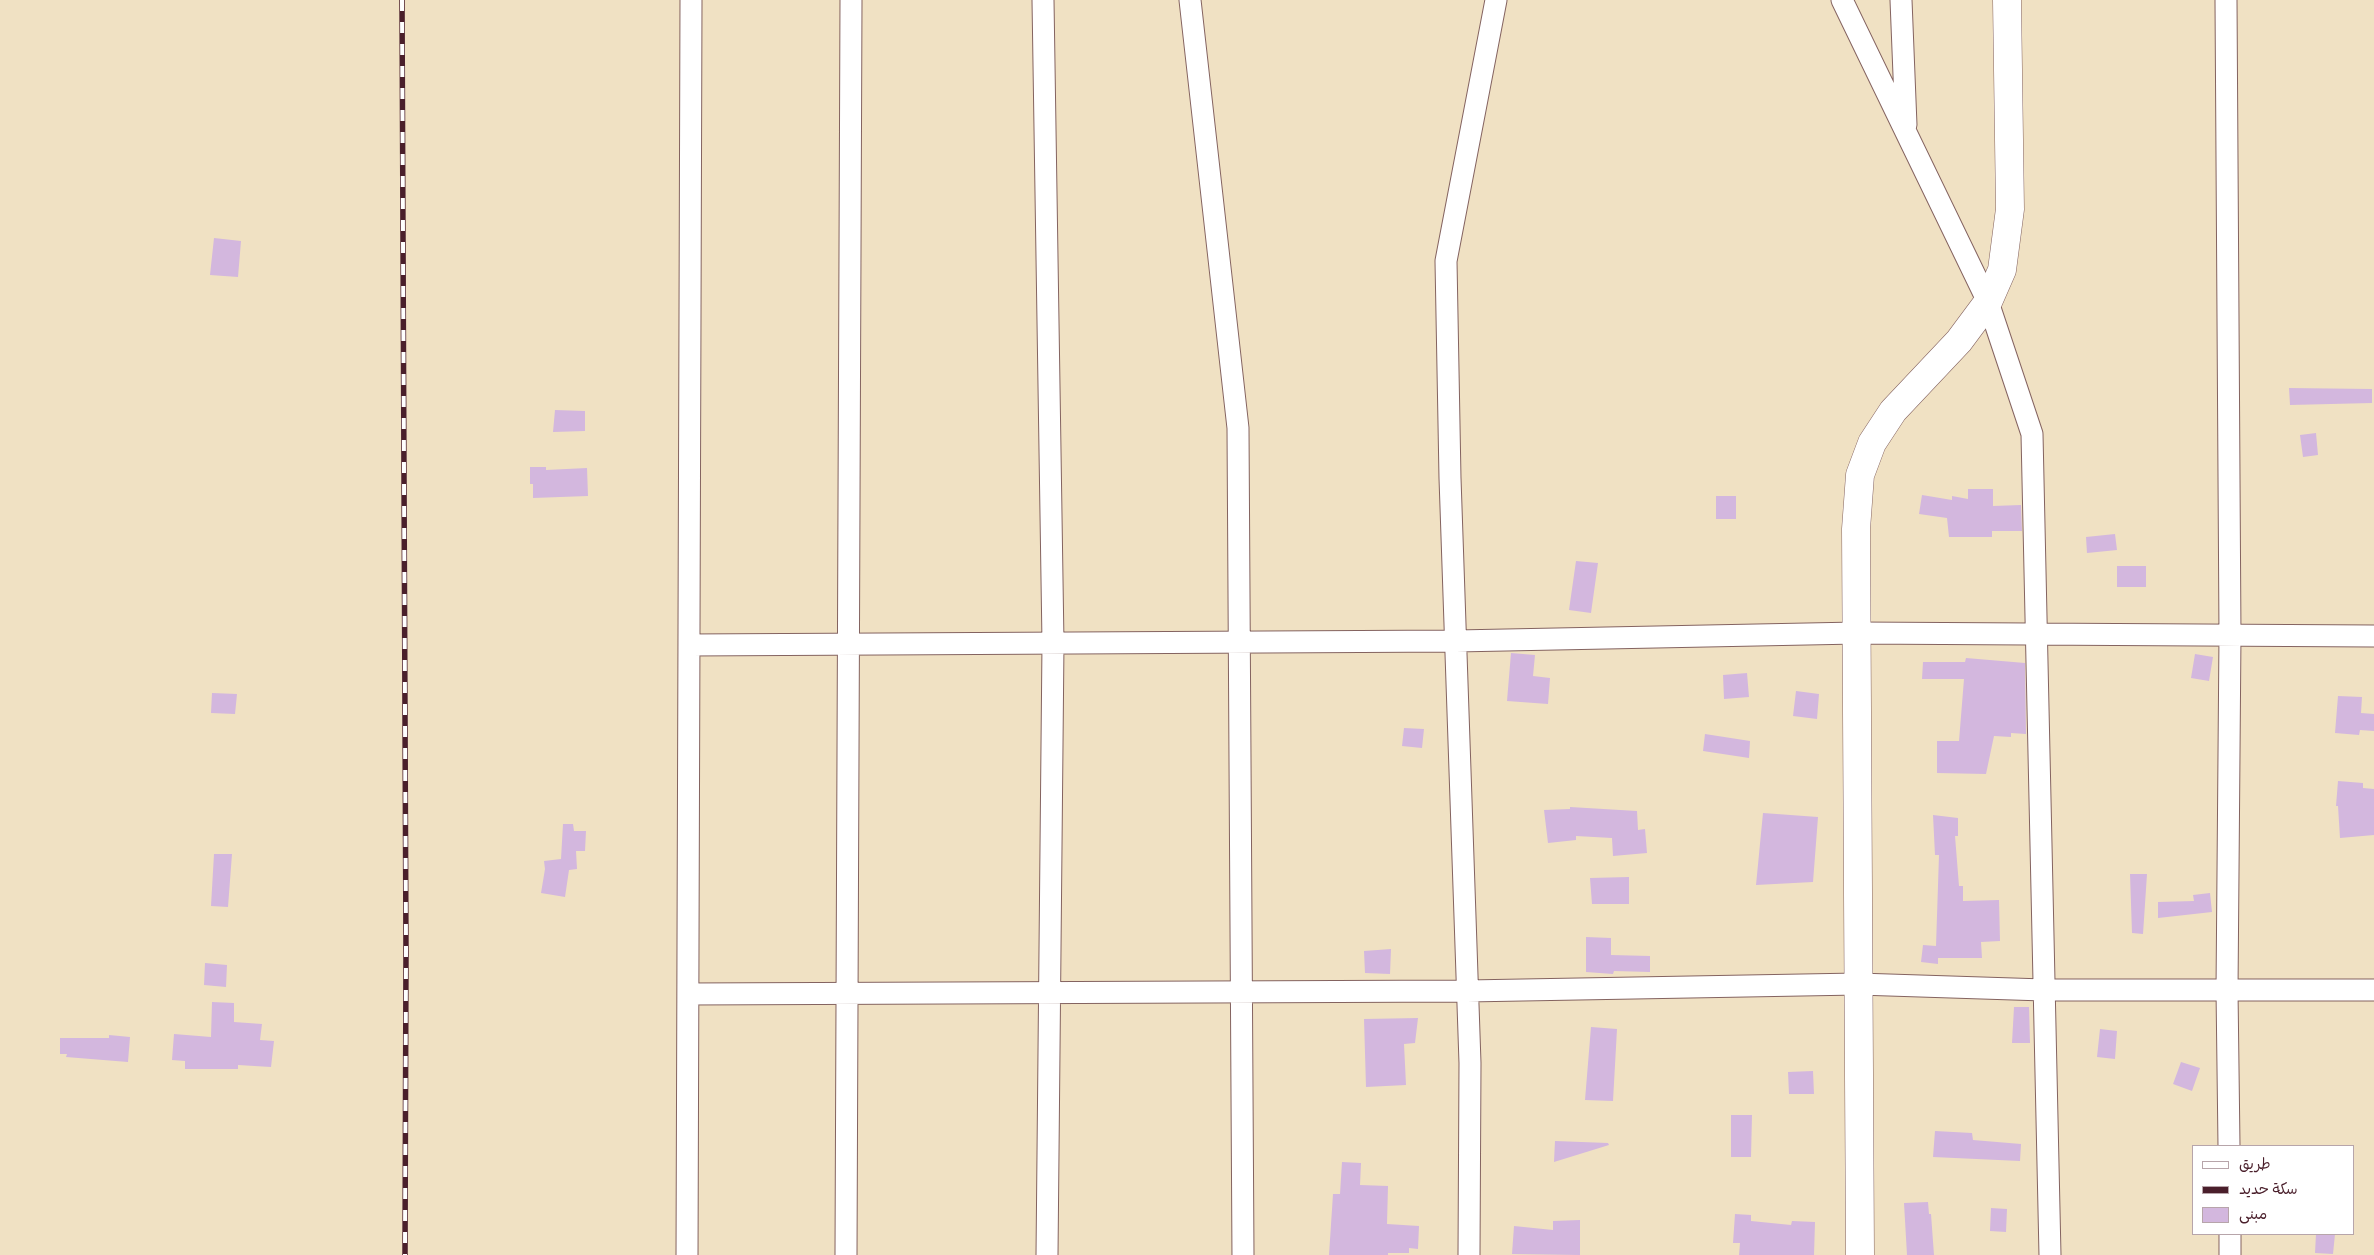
<!DOCTYPE html>
<meta charset="utf-8">
<style>
body{margin:0}
#map{position:relative;width:2374px;height:1255px;overflow:hidden;background:#f0e1c3;font-family:Delius,"Playpen Sans Arabic",sans-serif}
canvas{display:block}
.legend{position:absolute;left:2192px;top:1145px;width:162px;height:90px;box-sizing:border-box;background:#fff;border:1px solid #b7a5aa;margin:0;padding:6px 9px;list-style:none;font-size:15px;color:#4a1f2b}
.legend li{display:flex;align-items:center;gap:10px;height:25px}
.legend b{width:25px;border:1px solid #b7a5aa}
</style>
<div id="map">
<canvas width="2374" height="1255"></canvas>
<ul class="legend">
<li><b style="height:6px;background:#fff"></b>طريق</li>
<li><b style="height:6px;background:#4a1f2b"></b>سكة حديد</li>
<li><b style="height:14px;background:#d3b7de"></b>مبنى</li>
</ul>
</div>
<script>
const context = document.querySelector('canvas').getContext('2d');
context.lineJoin = 'round';
function fill(path, color) {
  context.fillStyle = color;
  context.fill(path, 'evenodd');
}
function shape(rows) {
  const path = new Path2D();
  for (const r of rows) {
    path.moveTo(r[0], r[1]);
    for (let i = 2; i < r.length; i += 2) path.lineTo(r[i], r[i + 1]);
  }
  return path;
}
function trace(path, color, width, dash) {
  context.strokeStyle = color;
  context.lineWidth = width;
  context.lineCap = dash ? 'butt' : 'round';
  context.setLineDash(dash || []);
  context.stroke(path);
}
fill(shape([
 [214,238,241,241,238,277,210,275],
 [2289,388,2372,389,2372,403,2290,405],
 [555,410,585,411,585,431,553,432],
 [2316,433,2318,455,2303,457,2300,435],
 [530,467,546,467,546,470,587,468,588,496,533,498,533,484,530,484],
 [1968,489,1993,489,1993,506,2021,505,2022,531,1992,531,1992,537,1949,537,1947,518,1919,514,1922,495,1952,500,1952,496,1968,499],
 [1716,496,1736,496,1736,519,1716,519],
 [2115,534,2117,550,2087,553,2086,537],
 [1576,561,1598,563,1591,613,1569,610],
 [2117,566,2146,566,2146,587,2117,587],
 [1511,653,1535,655,1533,676,1550,678,1548,704,1507,701],
 [2195,654,2213,657,2209,681,2191,678],
 [1966,658,2025,663,2026,734,2011,733,2011,737,1994,736,1986,774,1937,773,1937,741,1959,741,1964,679,1922,679,1923,662,1965,662],
 [1747,673,1749,697,1724,699,1723,675],
 [1796,691,1819,694,1817,719,1793,716],
 [212,693,237,694,235,714,211,713],
 [2338,696,2362,697,2361,713,2374,714,2374,731,2360,730,2359,735,2335,733],
 [1404,728,1424,729,1422,748,1402,746],
 [1705,734,1750,741,1749,758,1703,751],
 [2338,781,2363,783,2363,788,2374,789,2374,835,2340,838,2338,806,2336,806],
 [1570,807,1637,811,1638,830,1645,829,1647,853,1613,856,1612,838,1576,836,1576,840,1548,843,1544,810,1570,809],
 [1763,813,1818,817,1813,882,1756,885],
 [1933,815,1958,818,1958,836,1955,836,1959,886,1963,886,1963,901,1999,900,2000,941,1981,942,1982,958,1938,958,1938,964,1921,962,1923,945,1936,946,1939,855,1935,855],
 [563,824,573,824,574,831,586,831,585,851,576,851,577,869,569,870,565,897,541,893,545,869,544,861,561,859],
 [214,854,232,854,228,907,211,906],
 [2130,874,2147,874,2143,934,2132,933],
 [1629,877,1629,904,1592,904,1590,878],
 [2210,893,2212,912,2158,918,2158,902,2194,901,2193,895],
 [1586,937,1611,938,1611,955,1650,956,1650,972,1614,971,1613,974,1586,972],
 [1391,949,1390,974,1365,973,1364,951],
 [205,963,227,965,226,987,204,985],
 [212,1002,234,1003,234,1022,262,1024,260,1040,274,1041,271,1067,238,1065,238,1069,185,1069,185,1061,172,1060,174,1034,211,1037],
 [2014,1007,2029,1007,2030,1043,2012,1043],
 [1418,1018,1415,1043,1404,1044,1406,1085,1366,1087,1364,1019],
 [1591,1027,1617,1029,1613,1101,1585,1100],
 [2100,1029,2117,1031,2115,1059,2097,1057],
 [109,1035,130,1037,128,1062,66,1057,67,1054,60,1054,60,1038,109,1038],
 [2181,1062,2200,1068,2192,1091,2173,1084],
 [1813,1071,1814,1094,1789,1094,1788,1072],
 [1731,1115,1752,1115,1751,1157,1731,1157],
 [1935,1131,1972,1133,1973,1140,2021,1144,2020,1161,1933,1157],
 [1555,1141,1608,1143,1609,1145,1554,1162],
 [1342,1162,1361,1163,1360,1185,1388,1186,1387,1224,1419,1226,1418,1249,1409,1248,1409,1253,1388,1253,1388,1255,1329,1255,1333,1194,1340,1194],
 [1928,1202,1929,1214,1931,1214,1934,1255,1907,1255,1904,1203],
 [1991,1208,2007,1209,2006,1232,1990,1231],
 [1735,1214,1751,1215,1751,1221,1791,1225,1792,1221,1815,1222,1814,1255,1739,1255,1740,1243,1733,1243],
 [1580,1220,1580,1255,1512,1254,1514,1226,1553,1230,1553,1221],
 [2316,1234,2335,1234,2333,1254,2315,1253]
]), '#d3b7de');
const minor = shape([
 [1043,0,1053,643,1047,1255],
 [1190,0,1238,428,1243,1255],
 [1842,0,1988,302,2032,434,2050,1255],
 [1901,0,1906,125],
 [2226,0,2230,635,2227,990,2229,1146],
 [689,645,1456,641,1857,633,2374,636],
 [688,994,1467,991,1858,984,2044,990,2374,990],
 [2230,1234,2230,1255],
 [687,1255,691,0],
 [846,1255,851,0],
 [1469,1255,1470,1063,1450,478,1446,261,1496,0]
]);
const major = shape([
 [1860,1255,1856,529,1860,475,1872,443,1893,411,1959,341,1988,302,2002,270,2010,209,2007,0]
]);
trace(minor, '#846360', 23);
trace(major, '#846360', 29);
trace(minor, '#fff', 21);
trace(major, '#fff', 28);
const rail = shape([
 [402,0,406,951,405,1255]
]);
trace(rail, '#4a1f2b', 5.5);
trace(rail, '#fff', 4, [11]);
</script>
